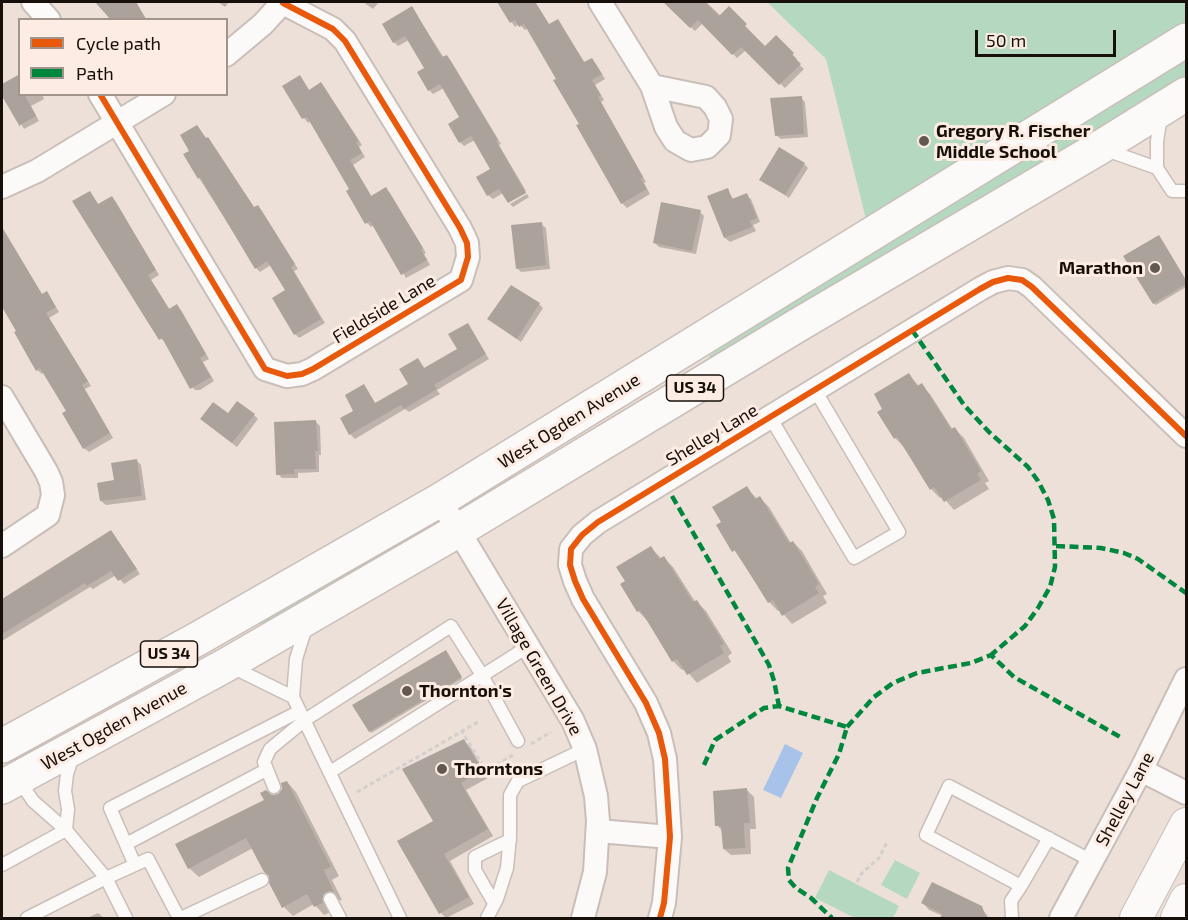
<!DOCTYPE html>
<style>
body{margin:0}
#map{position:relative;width:1188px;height:920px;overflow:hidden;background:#ede0d8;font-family:"Exo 2",sans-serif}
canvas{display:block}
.frame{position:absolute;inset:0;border:3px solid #170f0a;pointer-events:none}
.legend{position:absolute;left:18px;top:18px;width:210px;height:78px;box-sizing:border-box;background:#fcece4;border:2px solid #a0948d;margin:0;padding:8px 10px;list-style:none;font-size:18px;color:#170f0a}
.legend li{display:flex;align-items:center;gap:12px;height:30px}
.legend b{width:30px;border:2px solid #a0948d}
.scale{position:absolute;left:975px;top:30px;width:141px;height:27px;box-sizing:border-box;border:3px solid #170f0a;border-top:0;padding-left:8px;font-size:18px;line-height:21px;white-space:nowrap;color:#170f0a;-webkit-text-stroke:4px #fcece4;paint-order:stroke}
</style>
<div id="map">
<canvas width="1188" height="920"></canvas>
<div class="frame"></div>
<ul class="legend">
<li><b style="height:8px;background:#e8590c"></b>Cycle path</li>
<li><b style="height:8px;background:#00873e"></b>Path</li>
</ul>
<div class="scale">50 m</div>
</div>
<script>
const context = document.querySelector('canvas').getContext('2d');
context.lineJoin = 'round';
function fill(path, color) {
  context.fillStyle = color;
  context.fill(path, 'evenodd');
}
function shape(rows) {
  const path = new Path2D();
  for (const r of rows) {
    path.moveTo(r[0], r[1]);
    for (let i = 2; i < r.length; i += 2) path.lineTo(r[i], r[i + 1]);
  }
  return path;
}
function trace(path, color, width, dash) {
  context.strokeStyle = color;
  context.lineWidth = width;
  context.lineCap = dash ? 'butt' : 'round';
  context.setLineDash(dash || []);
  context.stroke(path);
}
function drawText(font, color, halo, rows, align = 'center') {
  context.font = font + ' "Exo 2",sans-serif';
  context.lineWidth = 6;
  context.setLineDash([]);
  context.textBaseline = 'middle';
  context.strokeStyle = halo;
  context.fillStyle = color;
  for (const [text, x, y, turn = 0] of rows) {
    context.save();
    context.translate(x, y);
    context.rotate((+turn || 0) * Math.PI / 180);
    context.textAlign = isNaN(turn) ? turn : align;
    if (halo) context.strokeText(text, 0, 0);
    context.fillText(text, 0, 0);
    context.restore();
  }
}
fill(shape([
 [767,2,1186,2,1186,28,867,223,826,59],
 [1186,55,1186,76,1154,98,713,362,709,356,771,313],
 [397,544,400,551,263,629,259,622,352,564],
 [895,860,920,873,907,899,881,885],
 [829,870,899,906,893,918,855,918,815,898]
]), '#b4d8c0');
fill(shape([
 [785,744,803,753,781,798,763,790]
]), '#a8c3ea');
fill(shape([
 [97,2,136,2,147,20,107,20,111,17],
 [218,2,229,2,225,7],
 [363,2,379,2,373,9],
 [498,2,539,2,536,3,550,26,558,21,585,63,592,59,596,64,605,79,595,85,604,100,601,102,646,182,644,183,650,194,627,208,622,203,578,126,581,124,558,79,528,28,525,30,519,24,515,27],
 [665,2,706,2,721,16,729,8,765,48,776,37,797,59,795,61,804,69,785,88,746,50,737,58,703,23,695,31],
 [412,8,444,58,447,56,451,61,501,144,499,145,526,191,508,201,503,193,493,199,488,195,493,169,475,140,464,146,460,142,461,118,444,88,433,94,429,90,426,69,409,40,398,46,394,42],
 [20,76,20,94,42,94,44,99,31,106,39,121,24,129,2,93,2,86],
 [300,77,310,91,325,89,362,145,359,147,365,157,353,165,372,197,385,189,390,193,426,253,424,254,430,265,406,278,374,225,371,227,367,223,351,189,311,121,308,123,304,118,284,87],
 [801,98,805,102,808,137,781,139,776,135],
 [208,138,255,209,258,207,262,211,298,269,294,271,325,323,299,338,295,334,287,291,271,265,260,272,256,268,199,178],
 [804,164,808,168,789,198,761,179],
 [727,190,734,200,746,195,751,199,760,222,753,225,756,231,730,242,725,238,709,197],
 [90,193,99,205,111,197,116,202,159,275,151,280,170,310,177,306,181,310,209,359,203,362,214,381,200,390,195,390,190,385,166,342,161,339,74,202],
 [527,194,529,197,513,207,510,204],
 [700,212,704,216,696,254,659,247,654,242],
 [541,224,546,228,550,269,521,272,517,268],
 [1160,238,1186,281,1186,287,1156,305,1154,303],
 [10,244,43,296,47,293,59,312,49,318,91,386,85,389,113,438,89,452,84,448,68,412,44,372,42,374,37,370,18,332,2,305,2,249],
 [539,304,543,308,521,342,489,319],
 [469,327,489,359,437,390,440,394,409,412,405,409,355,439,350,434,342,419,355,411,364,386,376,404,410,385,418,360,425,369,460,349],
 [909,375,919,386,921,385,930,394,953,430,955,429,964,438,989,481,985,483,989,489,954,510,942,496,940,498,931,489,904,447,895,438,884,409],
 [228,415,254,415,258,419,237,447,206,423],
 [316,422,320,426,321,455,319,455,319,472,298,473,298,478,282,478,278,474],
 [137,461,141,465,146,500,106,505,101,501,115,482],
 [747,488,758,500,760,498,769,507,791,543,793,542,802,551,827,594,823,596,827,603,792,624,780,610,778,611,769,602,718,526,723,523],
 [111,532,140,574,124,584,116,575,93,589,90,587,2,641,2,600,71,558],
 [651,548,662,559,664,558,673,567,696,603,697,602,706,611,732,653,728,656,731,662,697,683,685,669,682,670,673,661,647,620,638,611],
 [447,653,462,679,371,733,370,731],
 [464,741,471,748,488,778,466,790,493,836,450,861,474,904,446,918,441,913,435,821],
 [287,782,296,792,339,876,332,880,342,900,335,901,331,912,324,915,314,904,293,916,284,907,271,877,253,848,199,877,189,868,272,797,278,796],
 [747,790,754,797,756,829,750,829,751,854,731,855,724,849,723,832,717,825],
 [923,903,981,907,989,918,941,918,943,916,929,910],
 [98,913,104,918,87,918]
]), '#0003');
fill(shape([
 [95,2,136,2,146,20,111,20],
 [497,2,535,2,549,24,558,19,584,62,592,58,602,74,592,80,601,95,598,97,643,177,641,179,647,189,621,204,576,125,579,124,553,80,556,79,524,24,519,27,515,20,510,23],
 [663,2,705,2,719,16,729,6,747,24,745,26,765,46,776,35,794,53,792,55,801,64,779,85,741,47,732,55,698,20,690,28],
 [412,6,442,57,447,55,498,140,496,141,526,193,508,203,499,189,487,196,476,177,490,169,471,136,459,143,448,124,459,117,440,84,428,91,417,72,424,68,405,36,393,43,382,24],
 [20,74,20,94,24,94,36,116,20,125,20,127,2,96,2,84],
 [300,75,309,90,321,82,359,141,356,142,362,153,350,160,371,196,386,187,423,248,421,250,427,260,401,275,370,221,365,224,346,191,349,189,307,117,302,119,282,86],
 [802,96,804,134,775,136,770,98],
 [197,125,206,138,208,137,254,207,258,205,295,264,291,267,321,319,294,335,272,298,285,290,267,261,255,269,200,177,198,179,183,154,189,151,180,135],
 [779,147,805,163,785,195,759,180],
 [728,188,732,199,747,193,757,218,750,221,752,227,724,238,707,196],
 [90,191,98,204,112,196,156,270,148,275,169,309,177,304,206,354,200,358,211,377,190,389,162,338,159,340,72,201],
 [661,202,701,210,692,251,653,243],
 [542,222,546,265,516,269,511,225],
 [2,227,42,294,47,291,56,307,46,313,88,381,82,385,110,433,83,449,62,413,66,411,40,368,36,371,28,357,14,332,16,331,2,307],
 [1159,235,1186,280,1186,284,1153,304,1123,256],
 [511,285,540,303,517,339,487,319],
 [468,323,486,354,434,385,437,389,404,409,401,405,349,435,340,418,353,411,345,395,364,384,375,403,408,384,399,369,418,358,424,368,457,349,448,334],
 [909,373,917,386,922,383,951,429,955,427,981,471,977,474,981,480,944,502,934,487,930,490,906,451,897,437,894,439,877,412,882,409,874,394],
 [237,401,255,414,232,443,200,419,213,402,228,413],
 [316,420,318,451,315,451,316,469,294,469,295,474,276,475,274,422],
 [137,459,142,496,100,501,97,483,114,480,111,463],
 [747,486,755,499,760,496,789,543,793,541,819,584,815,587,819,593,782,616,773,600,768,603,735,550,732,552,716,525,721,522,712,507],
 [111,530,137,569,118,581,111,571,87,586,85,583,2,634,2,599],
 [651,546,659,559,664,556,693,602,697,600,724,644,720,646,724,653,687,675,677,659,672,662,649,624,640,610,637,612,620,584,625,581,616,567],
 [446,650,462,677,369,732,352,705],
 [464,739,482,770,461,783,488,829,444,854,469,897,439,914,397,841,433,821,402,769],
 [287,781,331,867,324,870,334,892,330,891,323,894,323,903,314,907,307,894,282,908,269,883,269,876,264,872,246,838,188,869,175,844,264,800,260,793,266,790,272,795,278,794,282,789,281,783],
 [747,788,750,823,744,823,745,848,723,849,721,826,715,826,713,791],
 [932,882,982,906,986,918,940,918,942,914,921,903]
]), '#aca29c');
const lane = shape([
 [1161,116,1157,141,1157,168,1172,191,1186,191],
 [1106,150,1157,168],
 [770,417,854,558,899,532,815,390],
 [307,624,296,659,293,697,400,918],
 [230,666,293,697],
 [330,772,529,646],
 [19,780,33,801,66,830,106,878,148,859,179,918],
 [274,787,264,762,270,749,305,720,451,626,482,675,518,741],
 [66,830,68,809,65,791,67,774,73,755],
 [126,844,266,770],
 [2,865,66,830],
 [135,865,110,808,300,711],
 [1021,886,1049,838],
 [330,899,340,918],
 [494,903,475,870,475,857,510,840],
 [27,918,106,878,126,918],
 [181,918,262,880],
 [487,918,497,899,507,868,510,836,510,795,518,781,585,749],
 [1012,918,1011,901,1021,886,926,835,949,786,1092,861]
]);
const street = shape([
 [33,2,49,20],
 [600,2,652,86,666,127,675,141,691,150,707,147,719,135,721,119,715,107,706,97,652,86],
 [226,55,263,24,283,2],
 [100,94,265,369,287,376,302,374,313,369,461,280,468,257,467,243,460,228,345,41,333,29,283,3],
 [2,187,37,171,164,94],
 [2,397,46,471,51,482,53,495,48,515,2,546],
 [440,500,573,721,585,749,596,796,598,821,595,872,583,918],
 [1141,770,1186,793],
 [598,831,670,837],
 [660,918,664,903,670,837,665,759,659,733,646,703,583,599,575,581,570,565,571,549,582,535,598,522,980,289,993,282,1008,278,1022,280,1032,287,1186,436],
 [1061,918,1141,770,1186,679]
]);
const secondary = shape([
 [1136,918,1186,824],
 [1177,918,1186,900]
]);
const primary = shape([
 [2,746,199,638,440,500,1186,40],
 [2,787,226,665,459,530,798,325,1099,148,1186,94]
]);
trace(lane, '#c9beb8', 15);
trace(street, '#c9beb8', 26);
trace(secondary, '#c9beb8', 34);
trace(primary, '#c9beb8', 36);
trace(shape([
 [461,730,486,771,513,755],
 [531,744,551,732],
 [357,792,478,722],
 [857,882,862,873,879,858,887,842]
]), '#d3cfcd', 3, [4.5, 3]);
trace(lane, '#fcfaf9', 12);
trace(street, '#fcfaf9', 22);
trace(secondary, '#fcfaf9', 32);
trace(primary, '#fcfaf9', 33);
trace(shape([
 [912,330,964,405,989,432,1028,467,1038,481,1048,500,1054,519,1055,567,1050,587,1038,608,1025,626,991,655],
 [672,496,769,665,774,681,779,706],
 [1056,546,1101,548,1124,553,1138,559,1186,593],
 [847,727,874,697,893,683,917,673,971,663,991,655,1014,677,1122,738],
 [704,765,715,740,764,708,779,706,847,727,839,754,817,798,788,868,789,880,796,888,811,898,832,918]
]), '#00873e', 4.5, [9, 4.5]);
trace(shape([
 [100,94,265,369,287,376,302,374,313,369,461,280,468,257,467,243,460,228,345,41,333,29,283,3],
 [660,918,664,903,670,837,665,759,659,733,646,703,583,599,575,581,570,565,571,549,582,535,598,522,980,289,993,282,1008,278,1022,280,1032,287,1186,436]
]), '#e8590c', 6);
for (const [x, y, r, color] of [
 [924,141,6,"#625852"],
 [1155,268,6,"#625852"],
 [407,691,6,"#625852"],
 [442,769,6,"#625852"]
]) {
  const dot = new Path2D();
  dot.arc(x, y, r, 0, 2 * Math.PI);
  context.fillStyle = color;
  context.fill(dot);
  trace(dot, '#fcece4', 2);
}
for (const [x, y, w] of [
 [695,388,57],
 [169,654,57]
]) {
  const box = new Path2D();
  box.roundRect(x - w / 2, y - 13, w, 26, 4.5);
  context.fillStyle = '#fcece4';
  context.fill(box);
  trace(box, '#170f0a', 1.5);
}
drawText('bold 16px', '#170f0a', null, [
 ["US 34",695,388],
 ["US 34",169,654]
]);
drawText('bold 18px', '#170f0a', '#fcece4', [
 ["Gregory R. Fischer",936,131],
 ["Middle School",936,152],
 ["Marathon",1143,268,"right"],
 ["Thornton's",419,691],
 ["Thorntons",454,769]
], 'left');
drawText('18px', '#170f0a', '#fcece4', [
 ["Fieldside Lane",384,309,-31],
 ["West Ogden Avenue",569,421,-32],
 ["Shelley Lane",712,435,-31],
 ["Village Green Drive",539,667,60],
 ["West Ogden Avenue",114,726,-29],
 ["Shelley Lane",1125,799,-62]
]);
</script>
